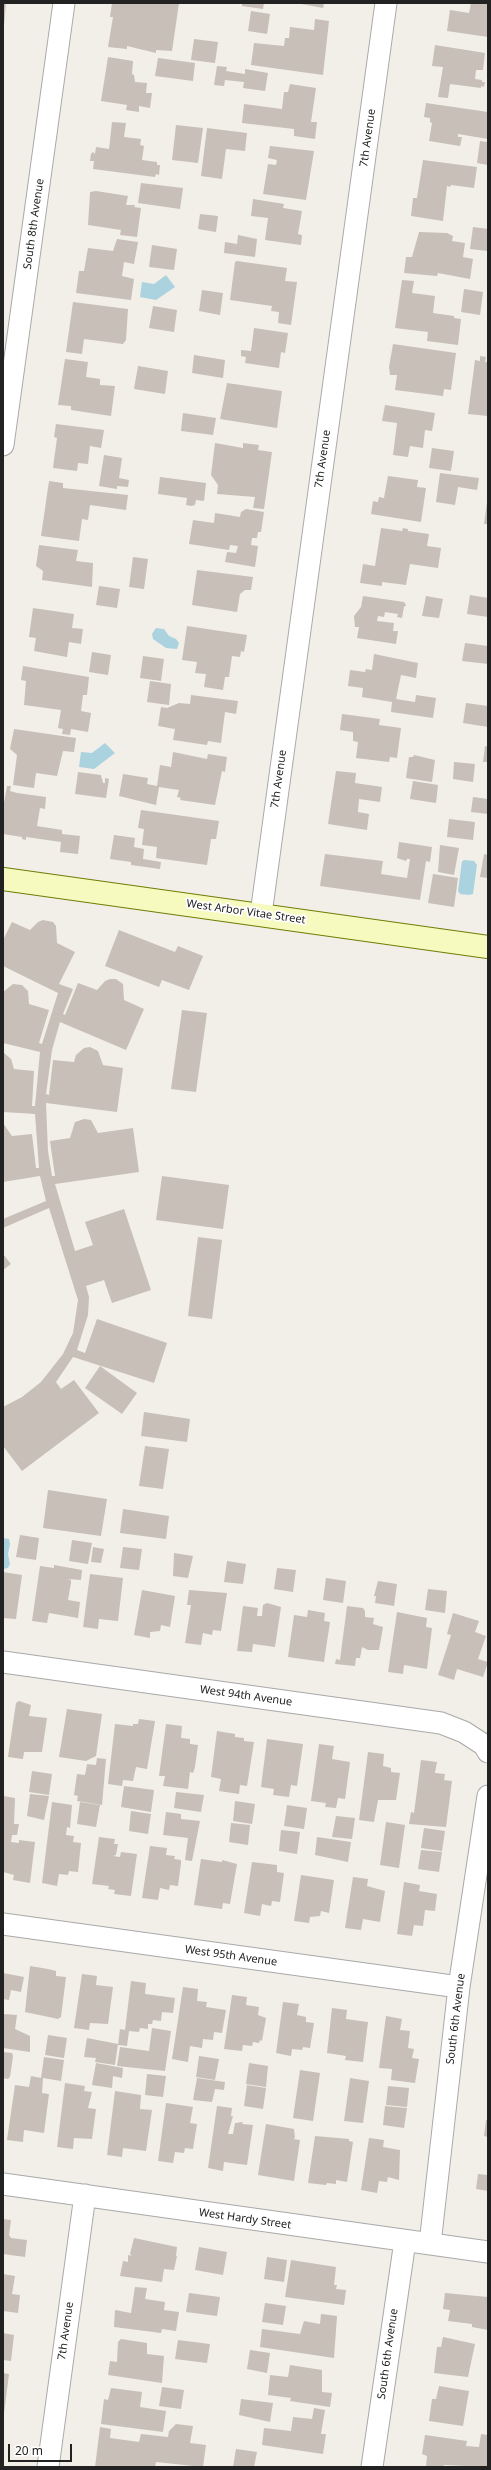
<!DOCTYPE html>
<style>
body{margin:0}
#map{position:relative;width:491px;height:2470px;overflow:hidden;background:#f2efe9;font-family:"Noto Sans",sans-serif}
canvas{display:block}
.frame{position:absolute;inset:0;border:4px solid #222;pointer-events:none}
.scale{position:absolute;left:8px;top:2444px;width:64px;height:18px;box-sizing:border-box;border:2px solid #222;border-top:0;padding-left:5px;font-size:12px;line-height:14px;white-space:nowrap;color:#222;-webkit-text-stroke:3px #fff;paint-order:stroke}
</style>
<div id="map">
<canvas width="491" height="2470"></canvas>
<div class="frame"></div>
<div class="scale">20 m</div>
</div>
<script>
const context = document.querySelector('canvas').getContext('2d');
context.lineJoin = 'round';
function fill(path, color) {
  context.fillStyle = color;
  context.fill(path, 'evenodd');
}
function shape(rows) {
  const path = new Path2D();
  for (const r of rows) {
    path.moveTo(r[0], r[1]);
    for (let i = 2; i < r.length; i += 2) path.lineTo(r[i], r[i + 1]);
  }
  return path;
}
function trace(path, color, width, dash) {
  context.strokeStyle = color;
  context.lineWidth = width;
  context.lineCap = dash ? 'butt' : 'round';
  context.setLineDash(dash || []);
  context.stroke(path);
}
function drawText(font, color, halo, rows, align = 'center') {
  context.font = font + ' "Noto Sans",sans-serif';
  context.lineWidth = 3.5;
  context.setLineDash([]);
  context.textBaseline = 'middle';
  context.strokeStyle = halo;
  context.fillStyle = color;
  for (const [text, x, y, turn = 0] of rows) {
    context.save();
    context.translate(x, y);
    context.rotate((+turn || 0) * Math.PI / 180);
    context.textAlign = isNaN(turn) ? turn : align;
    if (halo) context.strokeText(text, 0, 0);
    context.fillText(text, 0, 0);
    context.restore();
  }
}
fill(shape([
 [166,275,175,287,156,300,140,297,142,282,154,284],
 [156,628,164,629,169,636,176,639,179,643,177,649,166,648,153,639,152,634],
 [105,743,115,753,94,769,79,767,81,752,92,753],
 [465,860,474,861,477,865,473,894,469,895,460,894,458,891,462,861],
 [3,1538,9,1539,10,1544,8,1554,10,1564,8,1568,3,1569]
]), '#aad3df');
fill(shape([
 [3,3,6,3,4,26,3,26],
 [112,3,179,3,172,51,156,50,156,53,127,46,127,49,108,47,113,17,110,17],
 [242,3,264,3,263,9,242,6],
 [296,3,324,3,323,8],
 [471,3,488,3,488,37,447,31,450,10,469,13],
 [251,11,270,14,267,34,248,31],
 [315,19,329,21,323,75,251,65,254,43,284,46,285,38,289,38,290,27,314,30],
 [194,39,218,42,215,63,191,60],
 [435,45,485,53,483,70,476,70,475,79,482,80,482,82,485,82,484,87,481,86,481,88,450,84,448,98,438,97,443,67,432,66],
 [108,57,133,61,132,74,134,75,135,82,147,83,146,93,152,93,150,108,139,106,139,112,126,110,127,105,101,101],
 [158,58,195,63,193,81,155,76],
 [217,66,227,67,226,71,245,74,245,69,268,73,265,91,243,88,244,82,225,80,224,86,214,85],
 [290,84,316,88,311,122,317,122,315,139,294,136,294,129,242,123,244,104,282,109,284,92,288,92],
 [426,103,488,112,488,139,458,134,458,137,462,137,460,146,429,141,432,123,430,122,430,118,424,117],
 [112,122,126,123,124,137,141,139,140,145,144,146,142,160,157,162,157,165,160,165,159,175,156,174,155,177,93,169,94,161,90,161,91,154,93,152,95,154,96,147,109,149],
 [176,125,203,128,198,163,172,160],
 [207,128,247,133,245,151,226,149,222,179,201,176],
 [480,141,488,142,488,165,477,163],
 [270,146,314,151,306,200,263,194,268,164,276,165,277,160,268,158],
 [423,160,477,167,474,188,451,185,450,187,447,186,443,221,411,216,413,198,417,198],
 [141,183,183,188,180,209,138,203],
 [96,191,128,196,126,205,135,205,134,207,141,208,137,237,120,235,121,230,88,225,90,192],
 [253,199,284,204,283,208,302,211,298,234,302,235,301,245,265,240,268,218,251,216],
 [200,214,218,216,216,232,198,229],
 [473,227,488,229,488,251,470,249],
 [419,232,447,233,453,236,452,241,465,243,463,257,473,259,470,279,438,273,437,276,404,273,406,257,412,257],
 [238,235,257,239,255,257,224,253,225,242,237,244],
 [117,239,138,242,134,264,124,262,122,276,134,279,131,300,76,293,79,271,84,271,88,248,113,251],
 [152,245,177,249,174,270,149,267],
 [237,261,287,268,285,281,297,282,291,325,278,323,279,312,271,311,272,306,230,300,235,262],
 [402,280,414,281,412,293,435,296,433,313,454,316,454,318,461,319,458,345,427,341,428,332,395,328],
 [464,289,483,292,480,315,461,312],
 [202,290,223,293,220,315,199,311],
 [73,302,128,309,126,340,123,344,84,339,82,354,66,352],
 [153,306,177,310,174,332,149,328],
 [254,328,288,333,285,353,281,352,279,368,245,363,246,357,241,356,241,350,251,351],
 [393,344,456,353,451,390,444,389,443,396,395,390,397,375,390,375,389,367],
 [194,355,225,360,223,378,192,373],
 [480,356,486,357,485,362,488,362,488,416,468,414,475,360,480,361],
 [65,359,88,362,86,377,100,379,100,385,115,386,111,416,71,410,71,406,58,405],
 [138,366,168,371,165,394,134,389],
 [227,383,282,391,277,428,220,419],
 [385,405,435,413,432,431,425,430,423,448,410,446,408,457,393,455,397,423,382,421],
 [183,413,216,418,213,435,181,431],
 [56,424,104,430,101,448,90,446,88,464,78,463,77,471,53,468,57,438,54,437],
 [215,443,243,448,243,443,259,445,258,450,272,452,264,509,253,508,255,497,217,494,218,485,211,475],
 [432,448,454,451,451,471,429,468],
 [104,455,122,458,119,478,129,480,128,487,117,486,117,489,99,486],
 [440,473,479,478,477,490,458,487,455,505,436,502],
 [388,476,418,480,417,487,426,488,421,522,371,514,373,501,378,502,379,497,384,498],
 [160,477,206,483,204,501,196,500,195,505,191,506,186,505,187,498,158,494],
 [49,481,63,483,63,488,128,495,126,510,90,505,88,520,82,519,79,541,41,536],
 [487,502,488,502,488,524,484,524],
 [246,509,264,512,261,532,258,532,257,538,252,538,251,545,258,546,255,567,225,562,227,552,236,553,238,546,230,545,229,550,189,544,193,520,214,523,215,513,240,517,241,512],
 [381,528,402,531,403,528,408,529,408,531,429,534,427,546,441,548,438,568,410,564,406,585,382,582,382,586,360,583,363,564,375,566],
 [39,545,78,550,76,561,93,563,92,587,42,580,43,571,36,566],
 [133,557,148,559,144,589,129,587],
 [197,570,253,577,251,590,245,590,240,594,237,612,192,605],
 [99,586,120,589,117,608,96,605],
 [470,595,488,598,488,617,467,614],
 [363,596,404,602,406,605,404,607,402,618,397,617,398,614,385,612,384,617,378,616,377,621,394,623,393,631,398,631,396,644,357,638,359,627,355,627,354,616,361,607],
 [426,596,443,599,439,618,422,616],
 [33,608,74,614,72,628,83,629,81,644,69,642,67,657,34,651,36,638,29,637],
 [187,626,247,635,244,652,241,651,240,657,232,656,229,677,225,677,223,690,204,687,206,674,195,673,197,662,182,660],
 [465,643,488,646,488,664,462,661],
 [92,652,111,655,108,675,89,672],
 [374,654,418,663,416,678,401,675,396,699,415,702,416,695,436,698,433,718,391,712,392,702,362,697,363,688,348,686,350,670,365,672,366,669,372,670],
 [143,656,164,659,161,681,140,678],
 [23,666,89,677,87,695,83,695,81,711,91,713,88,732,71,729,70,735,62,734,63,729,58,728,61,710,24,705,26,681,21,680],
 [150,681,171,684,169,705,147,702],
 [191,695,238,701,236,714,225,712,221,743,208,741,207,745,173,740,175,729,158,726,161,707,167,708,179,703,190,704],
 [466,703,488,706,488,727,463,723],
 [342,714,380,719,379,725,401,728,397,758,390,757,389,762,356,758,358,742,353,741,353,732,340,730],
 [14,729,76,738,74,752,63,751,57,776,36,773,34,788,13,785,17,755,10,749],
 [485,746,488,747,488,762,483,762],
 [173,752,207,759,208,754,227,757,225,772,222,771,215,805,180,800,181,798,177,797,179,790,159,787,156,805,119,796,123,774,148,778,147,784,157,786,160,765,171,767],
 [414,755,435,760,432,782,406,778,409,757,413,757],
 [454,762,475,764,473,782,453,779],
 [336,771,356,773,355,783,382,787,380,802,359,799,358,812,369,814,367,830,328,824],
 [78,772,101,775,103,783,105,783,105,778,109,779,106,798,75,794],
 [413,781,438,785,436,803,410,799],
 [7,786,11,786,10,791,17,793,46,797,45,809,40,808,37,826,62,830,62,834,80,836,78,854,60,852,61,842,26,837,26,840,22,839,22,837,3,834,3,808],
 [473,797,488,799,488,814,471,812],
 [141,810,219,821,216,839,211,839,207,865,156,858,157,847,142,845,144,829,138,828],
 [449,819,475,822,473,840,447,837],
 [114,835,135,838,134,847,144,849,143,859,161,862,160,869,131,865,131,862,110,859],
 [399,842,432,847,430,862,426,861,420,900,320,886,325,854,383,861,381,874,407,878,410,859,407,859,406,861,397,858],
 [440,845,459,848,454,875,438,872],
 [484,854,488,855,488,878,480,877],
 [433,874,458,878,454,907,428,903],
 [43,920,53,922,56,926,57,943,75,952,59,984,73,989,63,1014,65,1015,78,983,97,990,105,981,110,979,116,979,123,984,124,1000,144,1009,126,1050,60,1022,52,1050,46,1094,49,1095,53,1060,74,1062,76,1055,84,1048,90,1047,98,1051,103,1065,123,1068,117,1112,46,1103,48,1151,52,1176,55,1176,50,1141,70,1138,75,1122,84,1119,91,1120,98,1133,133,1128,139,1172,55,1184,75,1251,93,1245,85,1222,124,1209,151,1290,112,1303,104,1280,86,1286,89,1297,88,1315,77,1350,85,1353,97,1319,167,1343,154,1383,73,1357,56,1382,61,1389,74,1380,99,1413,22,1471,3,1446,3,1407,22,1397,41,1382,63,1354,73,1333,78,1300,49,1208,3,1228,3,1219,46,1201,40,1176,3,1182,3,1123,12,1136,32,1134,36,1168,39,1168,35,1114,3,1112,3,1052,11,1059,14,1069,34,1071,32,1106,35,1106,40,1052,3,1043,3,992,13,984,22,985,28,991,29,1004,49,1010,39,1043,42,1044,58,993,3,966,3,940,12,922,30,930,38,922],
 [119,930,175,952,178,946,203,956,189,990,162,980,159,987,105,966],
 [182,1010,207,1013,196,1092,171,1089],
 [162,1176,229,1185,223,1229,156,1220],
 [198,1237,222,1240,212,1319,188,1316],
 [3,1254,11,1264,3,1270],
 [100,1366,137,1393,122,1414,85,1388],
 [144,1412,190,1419,187,1442,141,1436],
 [145,1446,169,1449,163,1489,139,1486],
 [48,1490,107,1499,101,1536,43,1528],
 [123,1509,169,1516,166,1539,120,1533],
 [20,1535,39,1538,36,1560,16,1557],
 [72,1540,92,1543,88,1564,69,1561],
 [93,1547,104,1549,101,1563,91,1562],
 [123,1547,142,1549,139,1570,120,1568],
 [174,1553,193,1556,188,1578,173,1576],
 [227,1561,246,1564,243,1584,224,1582],
 [54,1565,82,1570,81,1580,67,1579,71,1580,71,1583,68,1600,80,1602,78,1618,49,1613,47,1623,32,1621,40,1566,54,1568],
 [277,1568,296,1570,293,1592,274,1589],
 [3,1572,22,1575,16,1619,3,1618],
 [90,1574,123,1578,118,1621,99,1619,98,1629,83,1627],
 [326,1578,346,1581,343,1603,323,1600],
 [378,1581,397,1584,394,1606,375,1603,376,1596,374,1596],
 [428,1589,447,1591,445,1613,425,1610],
 [142,1590,175,1596,170,1627,161,1625,160,1631,150,1632,150,1638,134,1635],
 [189,1590,227,1593,221,1631,213,1630,212,1635,203,1633,201,1645,185,1643,191,1605,187,1605],
 [267,1603,281,1607,275,1647,253,1644,252,1652,237,1651,243,1606,258,1608,257,1616,262,1616,263,1605],
 [347,1606,363,1608,365,1611,365,1617,374,1618,373,1624,383,1627,379,1650,368,1650,362,1647,360,1658,356,1658,355,1666,335,1664,336,1659,340,1660],
 [308,1610,325,1613,324,1621,330,1622,324,1662,288,1657,294,1615,307,1617],
 [397,1612,427,1618,426,1627,432,1628,427,1669,404,1665,403,1674,388,1672],
 [453,1613,479,1621,475,1632,486,1636,478,1659,488,1662,483,1677,457,1669,454,1680,438,1675,451,1635,447,1634],
 [19,1701,31,1705,29,1716,47,1718,42,1752,24,1752,23,1759,8,1757,16,1703],
 [67,1709,102,1714,96,1756,86,1761,59,1757],
 [139,1719,155,1721,147,1769,136,1767,133,1781,123,1780,122,1786,108,1784,115,1724,133,1726,133,1724,138,1724],
 [166,1724,182,1726,181,1738,190,1739,190,1744,198,1745,195,1767,193,1773,190,1772,188,1789,163,1786,165,1776,159,1776],
 [217,1731,235,1734,235,1737,244,1738,244,1741,254,1742,247,1786,240,1785,239,1794,219,1791,221,1779,211,1777],
 [267,1739,303,1744,297,1786,291,1785,289,1797,273,1795,274,1789,261,1787],
 [319,1744,334,1746,332,1759,350,1762,345,1799,338,1798,336,1808,325,1807,326,1803,311,1801],
 [368,1752,384,1754,383,1766,391,1768,391,1772,400,1773,396,1800,378,1800,374,1822,359,1820],
 [97,1758,106,1759,102,1805,77,1801,78,1796,74,1795,77,1774,85,1775,87,1764,96,1765],
 [421,1760,437,1762,435,1773,445,1774,444,1780,452,1781,446,1827,409,1824,411,1812,414,1813],
 [32,1771,52,1774,49,1795,29,1792],
 [124,1786,154,1790,151,1812,121,1807],
 [176,1792,204,1795,201,1812,174,1808],
 [30,1794,49,1796,44,1820,27,1816],
 [3,1796,15,1798,14,1824,19,1824,17,1835,12,1835,11,1842,19,1843,19,1840,35,1842,30,1883,13,1880,14,1875,3,1872],
 [235,1801,255,1804,252,1824,233,1821],
 [52,1802,72,1805,70,1828,67,1827,66,1835,74,1836,73,1842,81,1843,78,1872,69,1871,68,1875,59,1874,57,1886,42,1883],
 [80,1802,100,1805,96,1827,77,1824],
 [287,1805,307,1808,304,1829,284,1826],
 [131,1811,151,1814,148,1834,129,1831],
 [166,1812,181,1814,181,1819,200,1821,192,1861,185,1860,188,1838,163,1835],
 [336,1816,355,1818,352,1839,332,1837],
 [386,1822,405,1825,399,1868,380,1865],
 [231,1823,250,1825,248,1845,229,1842],
 [424,1828,445,1831,442,1851,421,1848],
 [281,1830,300,1832,297,1854,279,1851],
 [99,1837,115,1839,114,1844,118,1844,116,1855,113,1856,120,1857,121,1852,137,1854,131,1896,114,1894,115,1890,108,1889,109,1886,92,1884],
 [317,1837,351,1842,348,1862,315,1855],
 [150,1846,167,1848,166,1855,175,1856,174,1859,181,1860,181,1863,178,1886,170,1885,169,1890,160,1888,158,1900,142,1898],
 [421,1850,442,1852,439,1872,418,1869],
 [201,1859,222,1862,222,1860,237,1864,230,1904,223,1903,222,1909,194,1905],
 [252,1862,277,1865,277,1872,284,1873,280,1902,272,1901,271,1906,262,1904,260,1916,244,1913],
 [301,1875,334,1880,329,1913,321,1911,320,1916,310,1917,309,1923,294,1921],
 [353,1877,368,1879,367,1886,385,1891,380,1922,363,1919,361,1930,345,1928],
 [404,1882,420,1885,419,1891,437,1894,435,1911,425,1910,423,1926,414,1925,412,1936,397,1934],
 [30,1966,48,1969,56,1971,56,1976,66,1977,61,2017,58,2019,25,2012],
 [3,1973,24,1977,21,1992,11,1990,9,2000,3,1999],
 [82,1974,97,1976,96,1985,113,1987,108,2024,90,2023,89,2030,74,2028],
 [131,1981,146,1983,145,1994,175,1998,173,2013,162,2012,161,2021,153,2020,152,2024,148,2024,148,2029,140,2028,139,2032,129,2031,127,2046,118,2045,120,2029,125,2030],
 [183,1987,198,1989,197,2001,207,2002,206,2007,226,2010,222,2033,214,2032,213,2040,203,2039,202,2048,190,2046,188,2062,172,2059],
 [232,1995,247,1997,246,2005,259,2007,258,2015,266,2018,262,2041,260,2040,259,2043,253,2042,252,2046,243,2045,242,2051,224,2049],
 [283,2002,299,2004,297,2015,306,2017,306,2022,314,2023,310,2048,303,2047,302,2050,292,2049,291,2056,276,2053],
 [332,2008,347,2010,346,2019,368,2022,363,2062,345,2060,346,2056,327,2053],
 [3,2014,17,2015,15,2029,30,2036,30,2052,3,2048],
 [386,2016,402,2019,400,2030,410,2031,408,2048,414,2049,412,2058,419,2059,415,2083,391,2080,392,2069,379,2068],
 [152,2028,171,2031,165,2071,117,2066,120,2047,149,2051],
 [48,2035,67,2038,64,2058,45,2055],
 [87,2038,118,2044,115,2065,95,2062,96,2058,84,2057],
 [3,2052,12,2053,13,2056,10,2077,8,2079,3,2078],
 [199,2056,219,2059,215,2080,196,2077],
 [44,2057,64,2060,61,2081,43,2078,42,2093,49,2094,44,2133,24,2130,23,2142,7,2140,15,2085,29,2087,31,2076,41,2078],
 [96,2063,123,2068,122,2078,113,2076,112,2088,92,2085],
 [249,2063,268,2066,266,2087,246,2084],
 [300,2070,320,2073,313,2121,293,2118],
 [147,2074,166,2076,163,2097,145,2095],
 [197,2078,225,2082,224,2090,215,2089,212,2102,193,2100],
 [350,2078,369,2081,363,2123,344,2121],
 [65,2083,85,2086,84,2091,92,2092,88,2108,96,2109,92,2139,74,2138,73,2149,57,2147],
 [247,2085,266,2088,263,2109,244,2106],
 [388,2086,409,2088,407,2107,386,2105],
 [115,2091,141,2095,140,2109,152,2110,146,2151,123,2148,122,2157,107,2155],
 [166,2103,193,2107,190,2123,197,2124,193,2149,185,2148,184,2153,175,2152,173,2163,158,2161],
 [217,2106,232,2108,231,2116,233,2116,228,2134,233,2134,235,2123,243,2122,242,2124,253,2125,247,2165,224,2162,223,2171,208,2168],
 [385,2106,407,2108,404,2128,383,2125],
 [486,2120,488,2120,488,2137,484,2136],
 [266,2124,294,2129,295,2138,293,2139,300,2140,294,2181,258,2175],
 [315,2136,349,2139,349,2141,353,2142,347,2182,336,2180,336,2184,327,2183,326,2185,308,2183],
 [369,2138,384,2140,383,2147,400,2150,399,2180,388,2177,387,2182,379,2181,377,2193,361,2190],
 [478,2174,488,2175,488,2191,476,2189],
 [3,2219,11,2220,9,2235,11,2238,27,2240,25,2257,3,2254],
 [134,2238,177,2247,176,2256,177,2256,174,2270,164,2269,162,2282,120,2276,123,2261,128,2262,128,2255,132,2256,130,2254],
 [199,2247,227,2252,223,2275,195,2270],
 [267,2257,287,2260,284,2282,264,2279],
 [291,2260,336,2267,334,2285,337,2285,336,2289,346,2290,344,2305,285,2297],
 [3,2274,15,2276,12,2294,20,2295,18,2313,3,2311],
 [135,2287,147,2288,145,2299,165,2302,164,2310,179,2312,176,2331,162,2329,161,2333,114,2327,115,2310,131,2313],
 [189,2293,220,2297,217,2316,186,2312],
 [445,2293,488,2297,488,2330,472,2327,472,2324,448,2321,450,2310,443,2309],
 [265,2303,286,2306,283,2325,262,2322],
 [321,2314,337,2316,334,2358,260,2347,262,2329,300,2334,304,2321,320,2324],
 [3,2333,14,2335,11,2361,3,2360],
 [443,2337,475,2344,468,2377,434,2373,437,2347,441,2347],
 [121,2339,147,2343,147,2354,164,2356,162,2383,108,2375,110,2361,117,2362,118,2342],
 [178,2340,210,2344,207,2363,175,2359],
 [250,2350,270,2353,267,2373,247,2369],
 [290,2365,322,2370,322,2392,332,2393,330,2407,290,2401,291,2398,268,2395,270,2375,288,2377],
 [3,2373,9,2374,4,2413,3,2413],
 [439,2386,469,2391,463,2426,429,2421,432,2399,436,2399],
 [162,2387,184,2390,181,2409,159,2406],
 [111,2388,142,2392,140,2407,166,2411,163,2432,101,2424,104,2399,108,2400],
 [241,2399,273,2403,270,2422,239,2415],
 [314,2408,325,2410,321,2434,326,2434,323,2454,262,2445,264,2428,291,2431,293,2417,312,2419],
 [176,2424,193,2426,190,2443,206,2445,203,2467,156,2462,155,2467,95,2467,100,2427,111,2429,110,2438,139,2442,141,2434,168,2437,169,2431],
 [481,2434,488,2435,488,2467,444,2465,443,2467,426,2467,427,2456,422,2454,425,2435,467,2441,466,2446,479,2447],
 [236,2449,257,2452,254,2467,233,2467]
]), '#c7bfb8');
const street = shape([
 [3,445,64,3],
 [261,914,386,3],
 [3,1662,441,1723,464,1732,484,1745,488,1752],
 [3,1924,459,1987],
 [3,2184,488,2252],
 [430,2244,459,1987,488,1796],
 [48,2467,85,2195],
 [372,2467,405,2241]
]);
const secondary = shape([
 [3,879,488,947]
]);
trace(street, '#a9a9a9', 23);
trace(secondary, '#707d05', 24);
trace(street, '#fff', 21);
trace(secondary, '#f7fabf', 22);
drawText('11px', '#222', '#fff', [
 ["7th Avenue",368,138,-82],
 ["South 8th Avenue",34,224,-82],
 ["7th Avenue",323,459,-82],
 ["7th Avenue",279,779,-82],
 ["West Arbor Vitae Street",246,912,8],
 ["West 94th Avenue",246,1696,8],
 ["West 95th Avenue",231,1956,8],
 ["South 6th Avenue",456,2019,-83],
 ["West Hardy Street",245,2219,8],
 ["7th Avenue",66,2331,-82],
 ["South 6th Avenue",388,2354,-82]
]);
</script>
